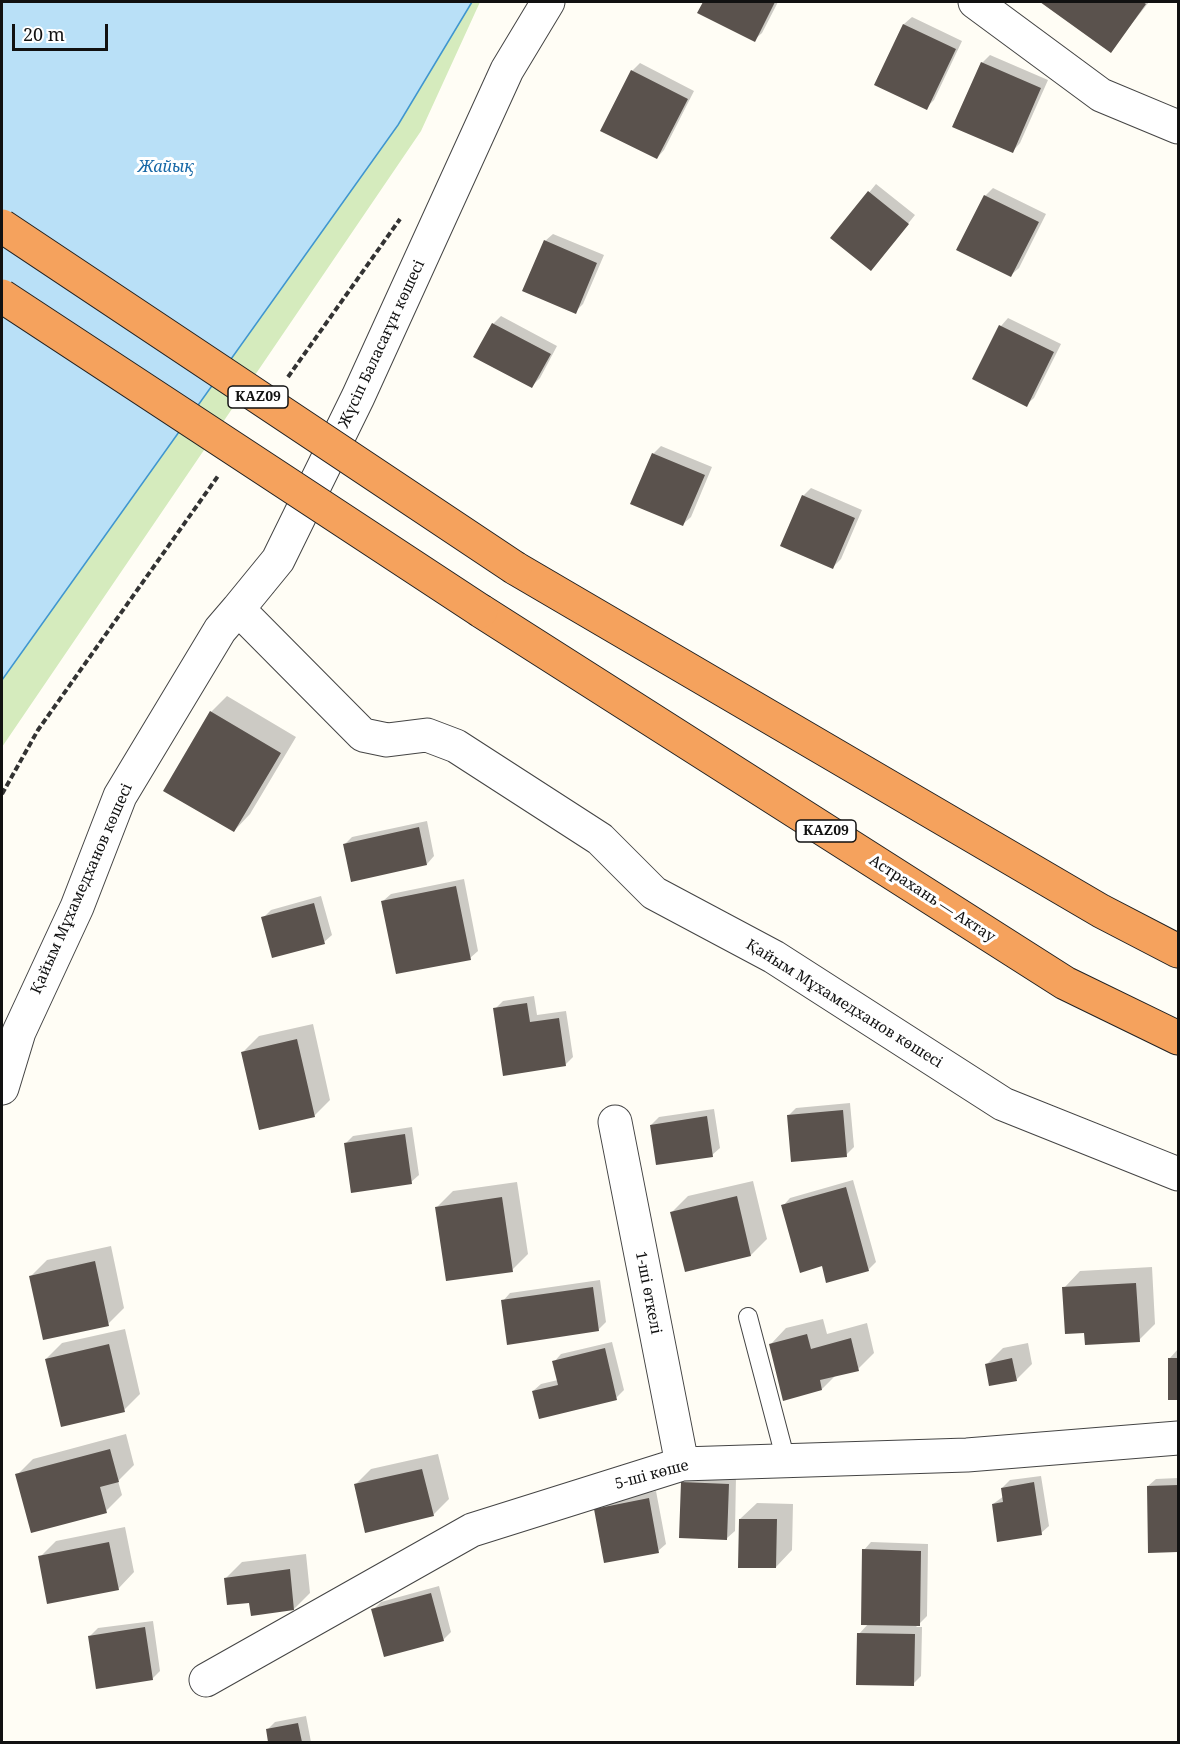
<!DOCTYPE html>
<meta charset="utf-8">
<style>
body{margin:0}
#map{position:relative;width:1180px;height:1744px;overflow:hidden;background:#fffdf5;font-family:"Noto Serif",serif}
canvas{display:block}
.frame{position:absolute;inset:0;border:3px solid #111;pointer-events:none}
.scale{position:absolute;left:12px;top:24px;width:96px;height:27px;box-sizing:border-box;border:3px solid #111;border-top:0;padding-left:8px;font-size:18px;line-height:21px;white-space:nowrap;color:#111;-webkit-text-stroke:4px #fff;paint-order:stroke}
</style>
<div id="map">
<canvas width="1180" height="1744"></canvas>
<div class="frame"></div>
<div class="scale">20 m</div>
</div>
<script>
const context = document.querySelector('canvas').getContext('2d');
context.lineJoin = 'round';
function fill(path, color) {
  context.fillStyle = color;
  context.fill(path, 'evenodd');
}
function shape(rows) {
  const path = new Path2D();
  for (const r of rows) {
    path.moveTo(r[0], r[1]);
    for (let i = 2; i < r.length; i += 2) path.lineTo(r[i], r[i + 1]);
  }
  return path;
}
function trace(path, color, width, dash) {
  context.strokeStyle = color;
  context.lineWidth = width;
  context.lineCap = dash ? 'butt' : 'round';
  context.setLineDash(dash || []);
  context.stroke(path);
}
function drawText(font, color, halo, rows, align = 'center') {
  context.font = font + ' "Noto Serif",serif';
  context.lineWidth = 6;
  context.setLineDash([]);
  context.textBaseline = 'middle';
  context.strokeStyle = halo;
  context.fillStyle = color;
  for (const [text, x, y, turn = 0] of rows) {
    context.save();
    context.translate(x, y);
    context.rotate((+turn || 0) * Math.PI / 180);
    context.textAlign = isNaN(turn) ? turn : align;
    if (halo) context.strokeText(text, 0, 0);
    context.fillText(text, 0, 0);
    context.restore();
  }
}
fill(shape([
 [472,2,480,2,421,131,2,747,2,680,398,125]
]), '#d5ebbd');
const water = shape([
 [2,2,472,2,398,125,2,680,2,2]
]);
fill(water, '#b9e0f7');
trace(water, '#3f96cf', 1.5);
fill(shape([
 [705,2,778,2,762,33,754,40,699,12],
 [1042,2,1149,2,1110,51],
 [912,17,962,41,934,100,926,108,876,84,904,24],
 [990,55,1048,80,1020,143,1013,151,982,63],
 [640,63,694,91,664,150,657,158,632,71],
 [876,184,915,215,878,261,832,238],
 [993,188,1046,214,1019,268,1011,275,985,196],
 [553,234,604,255,583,304,575,312,545,241],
 [501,316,557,346,540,378,532,386,493,324],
 [1008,318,1061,344,1034,398,1026,405,1001,326],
 [661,446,712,467,691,517,683,524,653,454],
 [811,488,862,510,841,559,833,567,803,496],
 [227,696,296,737,250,814,234,831,211,712],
 [427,821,434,856,427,864,345,844,352,837],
 [464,879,478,951,470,958,383,901,391,894],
 [321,896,332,935,324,942,263,918,271,910],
 [534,996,537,1015,566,1011,573,1057,565,1065,495,1009,503,1001],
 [313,1024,330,1100,314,1116,243,1052,259,1036],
 [850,1103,854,1147,846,1155,788,1116,796,1108],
 [714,1109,720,1148,712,1155,651,1125,659,1117],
 [412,1127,419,1175,411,1182,345,1144,353,1136],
 [853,1180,876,1262,868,1270,823,1265,783,1206,790,1198],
 [753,1181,767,1239,751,1255,672,1212,688,1196],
 [517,1182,528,1254,512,1270,437,1207,453,1191],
 [111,1246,124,1308,108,1324,31,1276,47,1260],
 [1152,1267,1155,1324,1139,1340,1086,1331,1064,1288,1080,1271],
 [600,1280,606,1322,598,1330,503,1301,510,1293],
 [823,1319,827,1334,867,1323,874,1353,858,1369,836,1375,822,1389,770,1345,786,1328],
 [125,1329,140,1394,124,1410,46,1359,62,1343],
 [612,1342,624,1390,616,1398,533,1391,541,1384,558,1380,554,1362,561,1354],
 [1028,1343,1032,1364,1016,1380,987,1364,1003,1348],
 [1178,1349,1178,1398,1170,1399,1170,1358],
 [126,1434,134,1465,118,1481,122,1495,106,1511,17,1475,33,1459],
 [438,1454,449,1499,433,1515,355,1485,371,1469],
 [690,1475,736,1476,735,1531,727,1538,683,1483],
 [1041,1476,1049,1526,1041,1533,993,1504,1004,1496,1002,1488,1010,1480],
 [1178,1478,1178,1550,1150,1551,1148,1486,1156,1479],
 [656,1491,666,1544,658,1551,596,1509,604,1502],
 [757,1503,793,1504,792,1550,776,1567,740,1519],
 [125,1527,134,1572,118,1589,40,1557,56,1541],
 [871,1542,928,1544,927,1616,916,1627,922,1627,921,1676,913,1684,859,1634,869,1623,864,1550],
 [306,1554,310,1593,294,1609,251,1601,226,1578,242,1562],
 [439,1586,451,1632,443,1640,373,1610,381,1602],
 [153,1621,160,1671,152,1679,90,1636,98,1628],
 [306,1716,311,1742,270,1742,267,1730,275,1722]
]), '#0003');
fill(shape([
 [703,2,775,2,755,42,697,13],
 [1040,2,1143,2,1146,4,1111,53],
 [903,24,956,49,927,110,874,85],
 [981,62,1041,88,1013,153,952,127],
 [631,70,688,99,657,159,600,131],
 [868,191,909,224,871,271,830,238],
 [984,195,1039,222,1011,277,956,250],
 [544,240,597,263,576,314,522,291],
 [492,323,551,354,532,388,473,357],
 [999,325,1054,352,1027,407,972,379],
 [652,453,705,475,683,526,630,504],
 [802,495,855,518,833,569,780,546],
 [210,711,281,753,234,832,163,791],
 [419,827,427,865,351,882,343,844],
 [456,886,471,960,396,974,381,901],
 [314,903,325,944,272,958,261,917],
 [527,1003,530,1022,559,1018,566,1066,503,1076,493,1008],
 [297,1039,315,1117,259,1130,241,1052],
 [843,1110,847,1157,791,1162,787,1115],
 [707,1116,713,1157,656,1165,650,1125],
 [405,1134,412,1184,351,1193,344,1143],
 [846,1187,869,1271,826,1283,822,1266,800,1273,781,1205],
 [737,1196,751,1256,685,1272,670,1212],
 [502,1197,513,1272,446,1281,435,1207],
 [95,1261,109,1326,43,1340,29,1276],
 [1136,1283,1140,1342,1085,1345,1084,1333,1065,1334,1062,1287],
 [593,1287,599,1331,507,1345,501,1300],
 [807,1334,811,1349,851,1338,859,1371,820,1380,822,1390,783,1401,769,1344],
 [109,1344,125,1412,61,1427,45,1359],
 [605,1348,617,1400,539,1419,532,1391,558,1385,552,1361],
 [1012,1358,1017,1381,989,1386,985,1364],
 [1168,1358,1178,1358,1178,1400,1168,1400],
 [110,1449,119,1482,100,1487,107,1513,31,1533,15,1474],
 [422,1469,434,1516,365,1533,354,1484],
 [681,1482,729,1484,727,1540,679,1538],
 [1034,1482,1042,1535,997,1542,992,1504,1003,1502,1001,1488],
 [1178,1485,1178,1552,1148,1553,1147,1486],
 [649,1498,659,1553,604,1563,594,1509],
 [739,1519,777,1519,776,1568,738,1568],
 [109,1542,119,1590,47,1604,38,1556],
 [862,1549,921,1551,920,1626,861,1625],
 [290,1569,294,1610,251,1616,249,1603,227,1605,224,1578],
 [431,1593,444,1641,384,1657,371,1609],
 [145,1627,153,1680,96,1689,88,1636],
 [857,1633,915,1634,914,1686,856,1685],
 [298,1723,302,1742,268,1742,266,1729]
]), '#5a524d');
const lane = shape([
 [748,1317,786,1461]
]);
const street = shape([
 [975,2,1101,95,1178,127],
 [238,609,278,560,358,397,507,70,548,2],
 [2,1088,19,1032,77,907,120,796,220,630,238,609,363,735,387,740,427,735,456,746,600,839,654,893,774,957,1003,1104,1178,1174],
 [615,1122,682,1464],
 [206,1680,472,1530,682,1464,967,1455,1178,1438]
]);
const highway = shape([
 [515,568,1101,911,1178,951],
 [481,611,1065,983,1178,1038]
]);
trace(lane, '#444', 20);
trace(street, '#444', 35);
trace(highway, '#222', 35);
trace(shape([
 [288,377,400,219],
 [2,794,38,730,218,476]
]), '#333', 4, [6, 3]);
trace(lane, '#fff', 18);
trace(street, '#fff', 33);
trace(highway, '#f5a25d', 33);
const highwayBridge = shape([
 [2,226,515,568],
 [2,296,481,611]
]);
trace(highwayBridge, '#222', 35, []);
trace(highwayBridge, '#f5a25d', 33);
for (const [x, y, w] of [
 [258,397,60],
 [826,831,60]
]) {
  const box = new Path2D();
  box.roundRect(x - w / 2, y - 11, w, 22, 4.5);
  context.fillStyle = '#fff';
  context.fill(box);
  trace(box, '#111', 1.5);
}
drawText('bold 14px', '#111', null, [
 ["KAZ09",258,397],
 ["KAZ09",826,831]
]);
drawText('15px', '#111', '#fff', [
 ["Жүсіп Баласағұн көшесі",382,344,-65],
 ["Қайым Мұхамедханов көшесi",82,889,-66],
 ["Астрахань — Актау",932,899,33],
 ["Қайым Мұхамедханов көшесi",844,1004,32],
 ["1-ші өткелі",648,1293,79],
 ["5-шi көше",652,1475,-15]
]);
drawText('italic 16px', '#1768a6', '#fff', [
 ["Жайық",166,167]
]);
</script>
